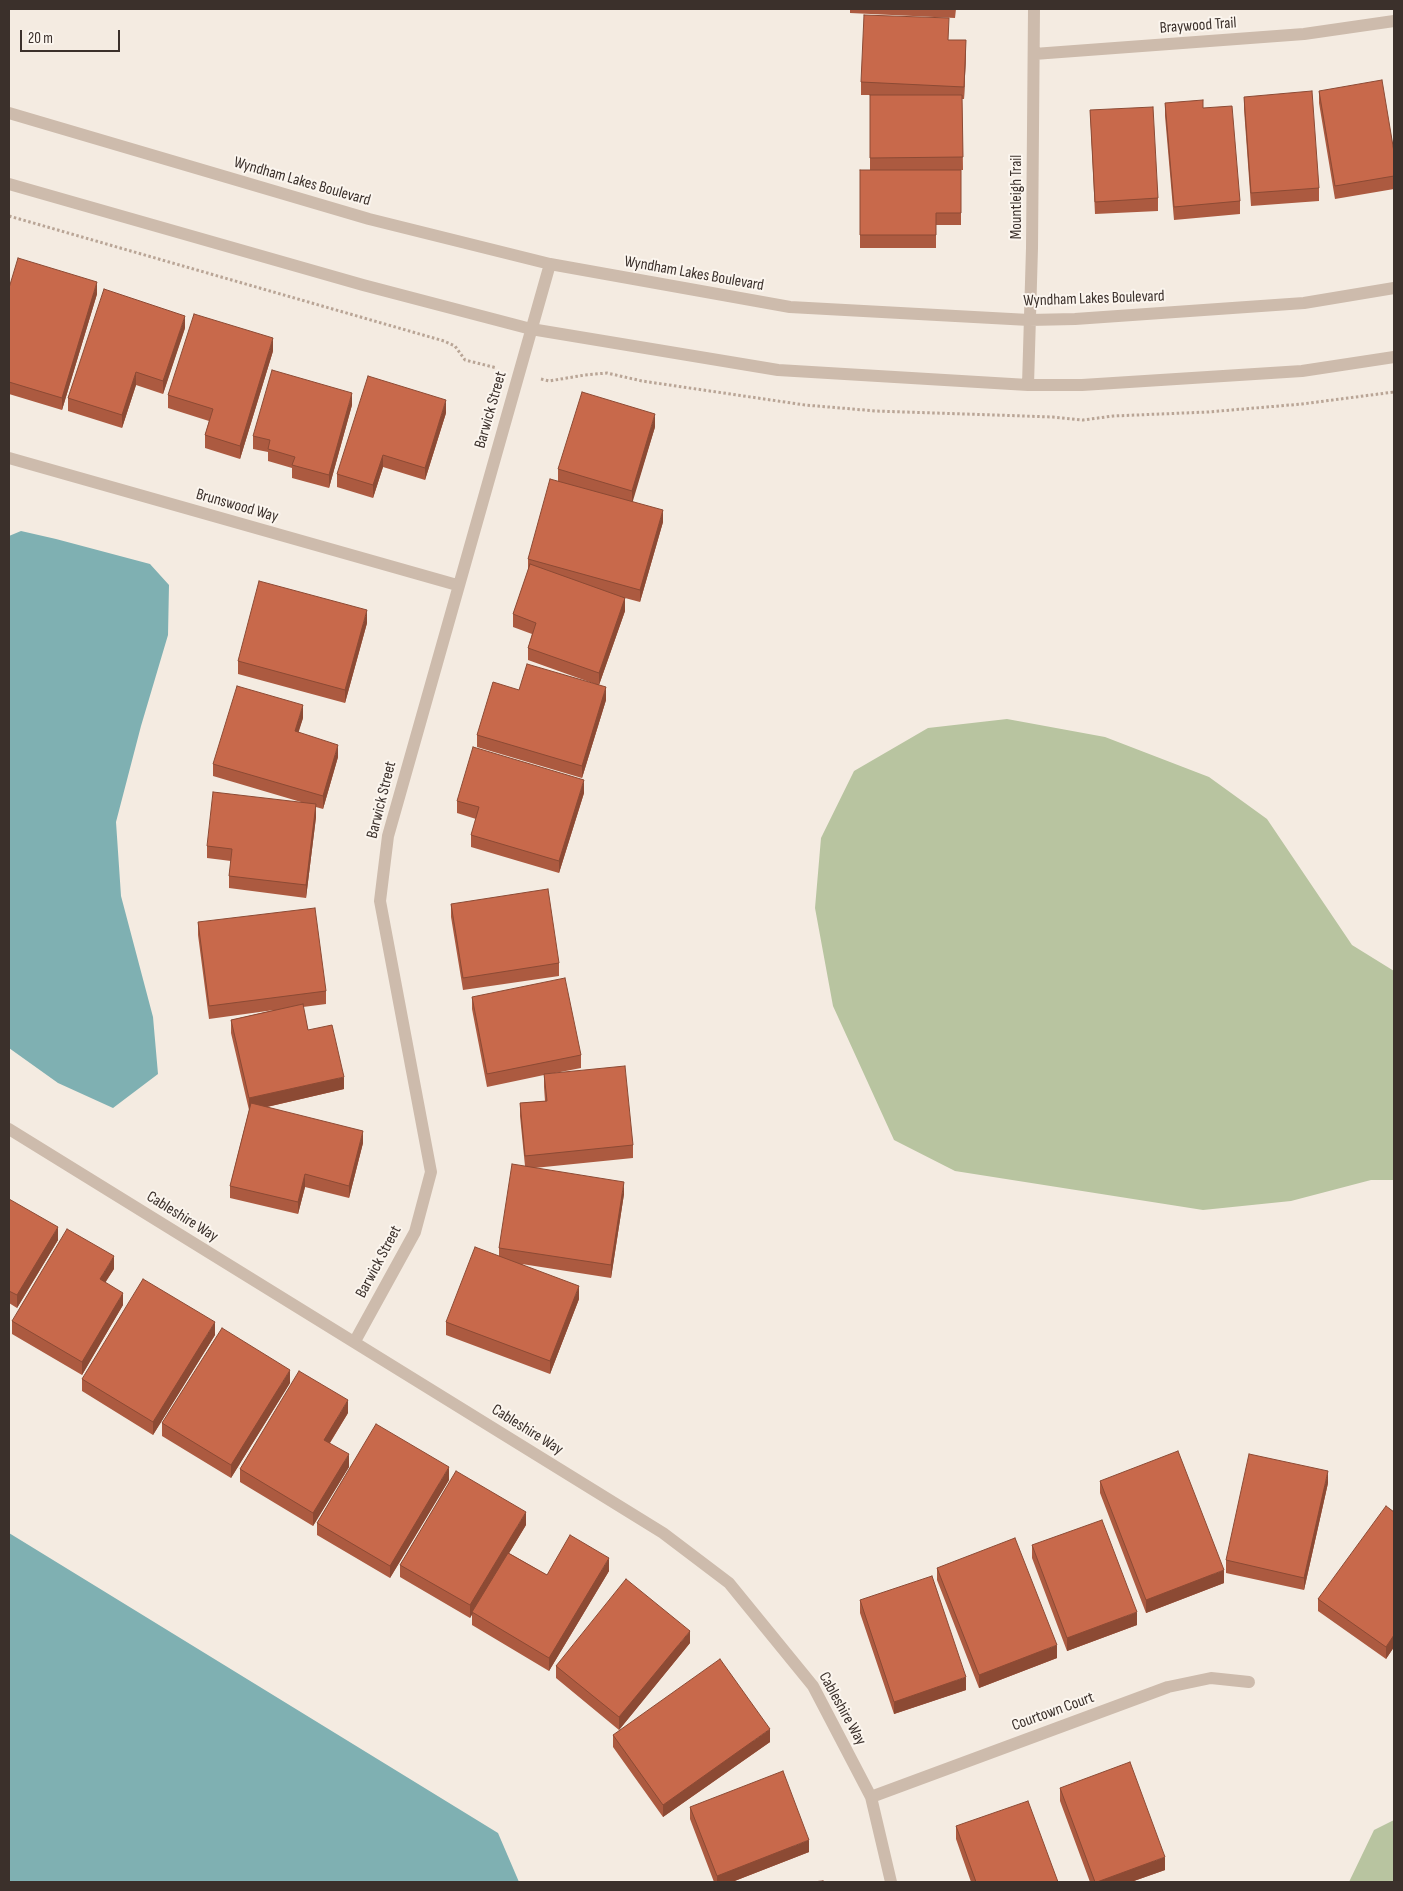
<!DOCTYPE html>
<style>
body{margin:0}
#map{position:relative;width:1403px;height:1891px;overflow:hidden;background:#f4ebe1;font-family:"Sofia Sans Condensed",sans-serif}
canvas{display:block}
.frame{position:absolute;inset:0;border:10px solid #3b302b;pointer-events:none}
.scale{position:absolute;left:20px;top:30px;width:100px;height:22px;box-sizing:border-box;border:2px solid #3b302b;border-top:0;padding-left:6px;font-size:15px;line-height:18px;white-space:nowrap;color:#3b302b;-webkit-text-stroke:4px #fbf5ee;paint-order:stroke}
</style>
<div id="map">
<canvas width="1403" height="1891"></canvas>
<div class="frame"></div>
<div class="scale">20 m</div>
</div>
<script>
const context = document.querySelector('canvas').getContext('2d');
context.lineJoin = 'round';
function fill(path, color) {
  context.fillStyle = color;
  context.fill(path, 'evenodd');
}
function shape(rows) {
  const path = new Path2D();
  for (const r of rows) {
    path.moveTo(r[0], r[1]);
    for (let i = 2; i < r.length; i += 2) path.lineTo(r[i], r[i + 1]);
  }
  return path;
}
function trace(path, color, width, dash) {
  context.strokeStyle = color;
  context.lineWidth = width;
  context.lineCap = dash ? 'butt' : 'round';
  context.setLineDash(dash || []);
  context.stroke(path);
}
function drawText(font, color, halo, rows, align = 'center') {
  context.font = font + ' "Sofia Sans Condensed",sans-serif';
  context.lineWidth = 4;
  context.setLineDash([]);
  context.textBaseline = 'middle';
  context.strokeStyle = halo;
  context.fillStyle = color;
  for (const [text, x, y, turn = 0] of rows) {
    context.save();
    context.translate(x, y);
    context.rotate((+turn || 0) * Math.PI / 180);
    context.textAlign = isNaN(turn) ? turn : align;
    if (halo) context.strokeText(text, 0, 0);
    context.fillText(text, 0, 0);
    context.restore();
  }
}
fill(shape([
 [1007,719,1105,737,1209,777,1267,819,1352,945,1394,971,1394,1180,1371,1180,1291,1201,1203,1210,955,1171,894,1140,833,1006,815,908,821,838,854,771,928,728],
 [1394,1820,1394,1882,1349,1882,1374,1830]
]), '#b8c4a0');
fill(shape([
 [21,531,56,539,150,564,169,585,168,635,141,726,116,822,121,896,153,1017,158,1074,113,1108,58,1083,9,1048,9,536],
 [9,1533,498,1833,519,1882,9,1882]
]), '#7fb0b2');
trace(shape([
 [9,216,444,341,455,346,465,360,497,368],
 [541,379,549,381,585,375,607,373,642,381,805,405,876,411,1053,417,1083,420,1113,416,1208,412,1302,404,1394,392]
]), '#b9a596', 3, [2.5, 2.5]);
trace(shape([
 [1034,54,1304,34,1394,21],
 [9,113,369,219,550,264,790,307,1029,320,1075,319,1304,303,1394,288],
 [9,184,363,285,531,329,778,370,1028,385,1082,385,1302,371,1394,357],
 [1028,385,1032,248,1034,9],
 [9,458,457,585],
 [9,1129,663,1533,729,1583,813,1686,871,1797,891,1882],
 [355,1341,415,1232,431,1172,380,901,388,836,550,264],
 [871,1797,1168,1687,1211,1678,1249,1682]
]), '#cdbbac', 12);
fill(shape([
 [850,9,956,9,955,18,850,13],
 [948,40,966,53,964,99,962,99,963,170,961,170,961,225,936,225,936,248,860,248,860,170,870,170,870,95,861,95,861,82],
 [1319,91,1394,152,1394,189,1335,199,1319,103],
 [1244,97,1319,188,1319,201,1251,206,1244,109],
 [1165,103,1203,108,1240,201,1240,214,1174,220,1165,116],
 [1090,110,1158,198,1158,211,1095,214],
 [9,288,97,294,62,410,9,394],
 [185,328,163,394,136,385,122,428,68,411,68,398],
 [273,351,240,459,205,448,205,435,209,421,168,408,168,395],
 [352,405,329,488,292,478,292,468,268,461,268,452,253,449,253,436],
 [446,413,425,480,383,467,373,498,337,487,337,474],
 [655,427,632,501,663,522,640,602,625,598,625,611,599,685,606,700,582,778,477,747,477,735,519,690,595,684,528,660,528,648,532,634,513,627,513,614,528,571,528,559,558,481,558,469],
 [367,623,345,703,238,674,238,661],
 [303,718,298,732,338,757,323,809,316,807,316,817,306,898,229,888,229,876,231,861,207,858,207,846,301,802,213,776,213,764],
 [584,793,559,873,471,847,471,835,476,819,457,813,457,801],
 [451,904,559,963,559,976,463,990,451,917],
 [198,922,326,991,326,1004,303,1007,308,1030,344,1089,267,1107,363,1143,349,1198,305,1187,298,1214,230,1198,230,1186,249,1110,231,1033,231,1020,274,1010,209,1019,198,935],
 [472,997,581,1055,581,1068,550,1074,633,1145,633,1158,534,1168,624,1194,611,1278,522,1264,579,1299,550,1374,446,1335,446,1322,499,1256,499,1248,525,1166,520,1116,520,1103,545,1101,544,1087,544,1075,487,1087,472,1009],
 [9,1199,58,1240,17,1308,9,1303],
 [114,1269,105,1282,123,1305,82,1375,12,1334,12,1321],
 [215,1335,153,1435,82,1391,82,1379],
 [290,1383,231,1478,162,1436,162,1423],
 [348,1413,330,1443,349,1467,313,1526,240,1482,240,1469],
 [449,1480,390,1578,317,1535,317,1523],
 [1100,1481,1224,1583,1146,1613,1100,1493],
 [1328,1483,1304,1590,1226,1573,1226,1560],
 [1394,1512,1394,1647,1386,1659,1318,1611,1318,1599],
 [526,1525,509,1553,547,1575,609,1571,549,1671,472,1625,472,1614,470,1618,400,1577,400,1565],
 [1032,1545,1137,1625,1067,1651,1032,1558],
 [937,1568,1057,1658,979,1688,937,1580],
 [860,1600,966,1690,894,1714,860,1613],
 [690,1643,619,1730,556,1678,556,1666],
 [613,1735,770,1742,663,1817,613,1747],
 [1060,1788,1165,1870,1131,1882,1090,1882,1060,1801],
 [690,1807,809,1852,732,1882,714,1882,690,1819],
 [956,1826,1058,1882,971,1882,956,1839]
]), '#ac5a40');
fill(shape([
 [966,40,966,53,964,99,964,87],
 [10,261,10,274,9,279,9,266],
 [97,282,97,294,62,410,62,398],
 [185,316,185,328,163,394,163,381],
 [273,338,273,351,240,459,240,446],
 [136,372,136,385,122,428,122,415],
 [352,393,352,405,329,488,329,475],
 [446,400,446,413,425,480,425,468],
 [655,414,655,427,632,504,632,491],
 [383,455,383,467,373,498,373,485],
 [663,510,663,522,640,602,640,590],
 [625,598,625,611,599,685,599,673],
 [367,610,367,623,345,703,345,690],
 [606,687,606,700,582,778,582,766],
 [303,705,303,718,295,744,295,731],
 [338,745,338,757,323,809,323,796],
 [584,780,584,793,559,873,559,861],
 [316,804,316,817,306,898,306,885],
 [344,1077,344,1089,249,1111,249,1098],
 [363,1131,363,1143,349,1198,349,1186],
 [305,1174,305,1187,298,1214,298,1202],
 [624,1182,624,1194,611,1278,611,1265],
 [58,1227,58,1240,17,1308,17,1295],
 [114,1256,114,1269,100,1291,100,1279],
 [579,1286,579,1299,550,1374,550,1361],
 [123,1293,123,1305,82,1375,82,1362],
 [215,1322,215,1335,153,1435,153,1422],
 [290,1370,290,1383,231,1478,231,1465],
 [348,1400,348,1413,324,1452,324,1440],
 [349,1454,349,1467,313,1526,313,1513],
 [449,1467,449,1480,390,1578,390,1566],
 [1328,1471,1328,1483,1304,1590,1304,1578],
 [526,1512,526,1525,470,1618,470,1605],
 [609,1558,609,1571,549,1671,549,1658],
 [1224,1570,1224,1583,1146,1613,1146,1600],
 [1137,1612,1137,1625,1067,1651,1067,1638],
 [690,1631,690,1643,619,1730,619,1717],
 [1394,1635,1394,1647,1386,1659,1386,1647],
 [1057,1645,1057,1658,979,1688,979,1675],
 [966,1677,966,1690,894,1714,894,1702],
 [770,1729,770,1742,663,1817,663,1805],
 [809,1840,809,1852,732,1882,717,1882,717,1876],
 [1165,1857,1165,1870,1131,1882,1097,1882]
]), '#8c4a34');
const building = shape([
 [864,15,949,18,948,40,966,40,964,87,861,82,864,15],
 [1382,80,1394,152,1394,176,1335,186,1319,91,1382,80],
 [1312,91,1319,188,1251,193,1244,97,1312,91],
 [870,95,962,95,963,157,870,158,870,95],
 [1203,100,1203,108,1232,106,1240,201,1174,207,1165,103,1203,100],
 [1153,107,1158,198,1095,202,1090,110,1153,107],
 [860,170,961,170,961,213,936,213,936,235,860,235,860,170],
 [18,258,97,282,62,398,9,382,9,288,18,258],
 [104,289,185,316,163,381,136,372,122,415,68,398,104,289],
 [194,314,273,338,240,446,205,435,213,409,168,395,194,314],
 [272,370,352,393,329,475,292,465,295,457,268,449,270,440,253,436,272,370],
 [368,376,446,400,425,468,383,455,373,485,337,474,368,376],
 [582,392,655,414,632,491,558,469,582,392],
 [550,479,663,510,640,590,528,559,550,479],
 [530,564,625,598,599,673,528,648,536,623,513,614,530,564],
 [259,581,367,610,345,690,238,661,259,581],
 [527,664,606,687,582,766,477,735,493,682,519,690,527,664],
 [237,686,303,705,295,731,338,745,323,796,213,764,237,686],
 [473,747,584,780,559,861,471,835,479,807,457,801,473,747],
 [213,792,316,804,306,885,229,876,232,849,207,846,213,792],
 [548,889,559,963,463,978,451,904,548,889],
 [315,908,326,991,209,1006,198,922,315,908],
 [565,978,581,1055,487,1074,472,997,565,978],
 [303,1004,308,1030,332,1025,344,1077,249,1098,231,1020,303,1004],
 [625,1066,633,1145,525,1156,520,1103,547,1101,544,1074,625,1066],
 [251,1103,363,1131,349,1186,305,1174,298,1202,230,1186,251,1103],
 [512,1164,624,1182,611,1265,499,1248,512,1164],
 [9,1199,58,1227,17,1295,9,1291,9,1199],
 [67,1229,114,1256,100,1279,123,1293,82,1362,12,1321,67,1229],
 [475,1247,579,1286,550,1361,446,1322,475,1247],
 [143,1279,215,1322,153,1422,82,1379,143,1279],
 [222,1328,290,1370,231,1465,162,1423,222,1328],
 [299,1371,348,1400,324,1440,349,1454,313,1513,240,1469,299,1371],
 [376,1424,449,1467,390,1566,317,1523,376,1424],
 [1178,1451,1224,1570,1146,1600,1100,1481,1178,1451],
 [1249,1454,1328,1471,1304,1578,1226,1560,1249,1454],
 [456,1471,526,1512,470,1605,400,1565,456,1471],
 [1386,1506,1394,1512,1394,1635,1386,1647,1318,1599,1386,1506],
 [1102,1520,1137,1612,1067,1638,1032,1545,1102,1520],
 [570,1535,609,1558,549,1658,472,1612,508,1553,547,1575,570,1535],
 [1015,1538,1057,1645,979,1675,937,1568,1015,1538],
 [932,1576,966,1677,894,1702,860,1600,932,1576],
 [626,1579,690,1631,619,1717,556,1666,626,1579],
 [720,1659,770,1729,663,1805,613,1735,720,1659],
 [1130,1762,1165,1857,1097,1882,1095,1882,1060,1788,1130,1762],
 [783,1771,809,1840,717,1876,690,1807,783,1771],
 [1028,1801,1058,1882,976,1882,956,1826,1028,1801],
 [823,1881,823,1882,812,1882,823,1881]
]);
fill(building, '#c8694b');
trace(building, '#8c4a34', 1);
drawText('16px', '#3b302b', '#fbf5ee', [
 ["Braywood Trail",1198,26,-4],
 ["Wyndham Lakes Boulevard",302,182,16],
 ["Mountleigh Trail",1017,197,-90],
 ["Wyndham Lakes Boulevard",694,274,10],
 ["Wyndham Lakes Boulevard",1094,299,-2],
 ["Barwick Street",491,410,-74],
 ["Brunswood Way",237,506,16],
 ["Barwick Street",382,800,-76],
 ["Cableshire Way",182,1217,32],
 ["Barwick Street",379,1262,-62],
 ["Cableshire Way",527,1430,32],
 ["Cableshire Way",842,1709,61],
 ["Courtown Court",1053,1712,-20]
]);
</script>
